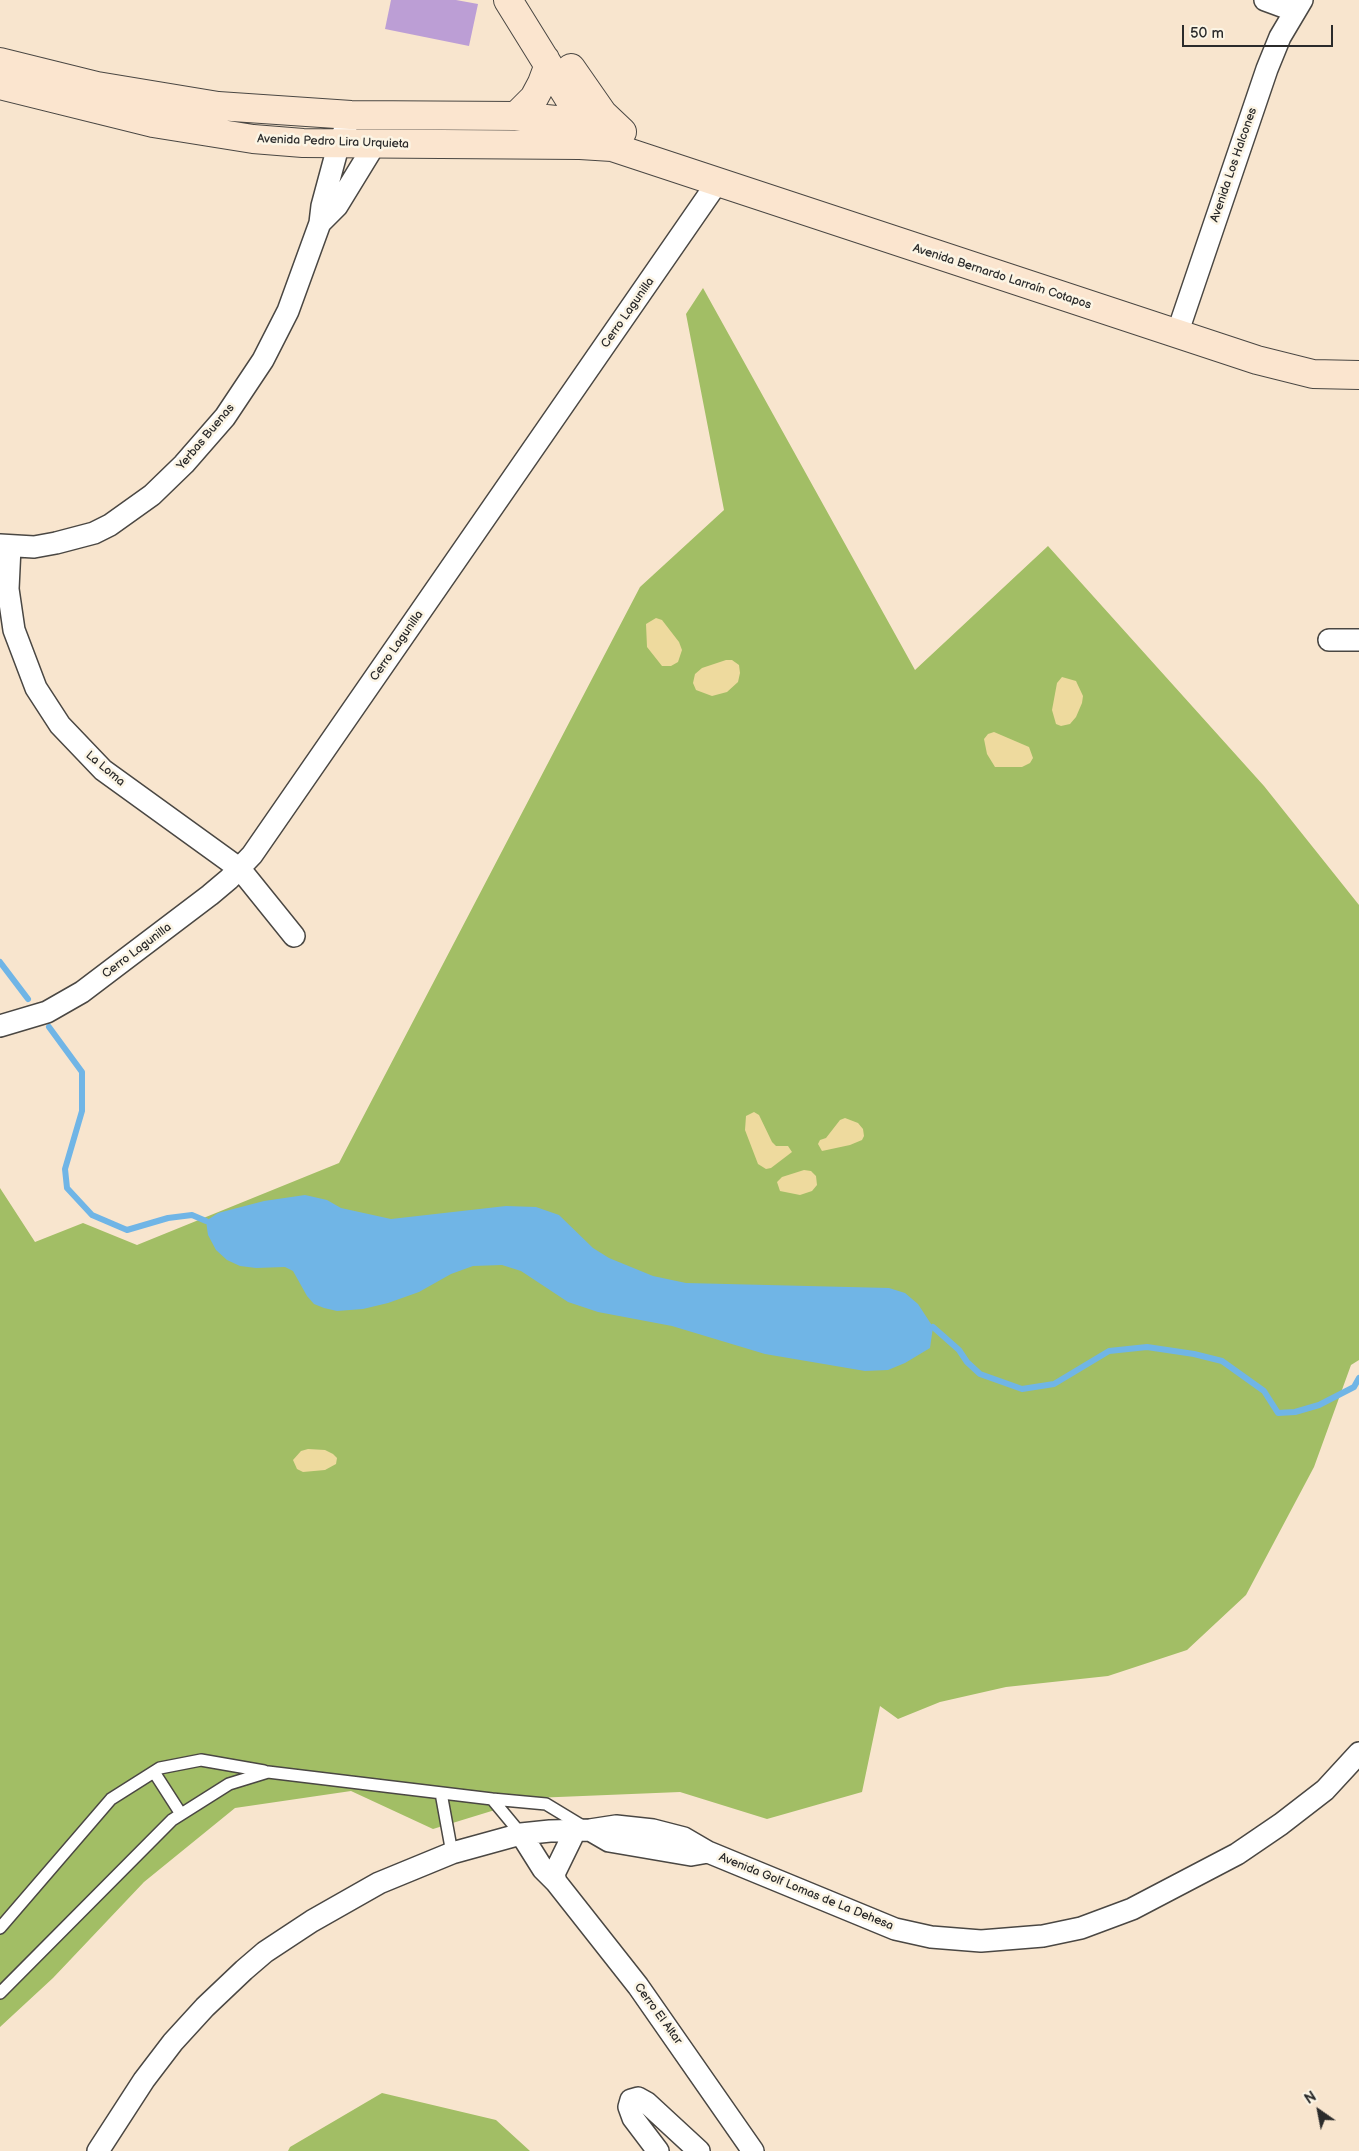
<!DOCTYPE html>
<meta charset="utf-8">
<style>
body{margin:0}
#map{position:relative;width:1359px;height:2151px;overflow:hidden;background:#f8e5ce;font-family:"Balsamiq Sans",sans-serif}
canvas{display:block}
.north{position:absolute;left:1294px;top:2086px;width:50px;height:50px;-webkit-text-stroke:4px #fcf5e5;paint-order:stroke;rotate:327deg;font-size:14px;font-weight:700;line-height:20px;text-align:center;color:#2b2b2b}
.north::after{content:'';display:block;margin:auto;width:18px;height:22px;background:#2b2b2b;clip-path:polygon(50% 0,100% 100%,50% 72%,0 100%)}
.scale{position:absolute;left:1182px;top:25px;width:151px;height:22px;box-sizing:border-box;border:2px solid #2b2b2b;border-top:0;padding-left:6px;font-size:15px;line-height:18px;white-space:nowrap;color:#2b2b2b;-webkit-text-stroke:4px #fcf5e5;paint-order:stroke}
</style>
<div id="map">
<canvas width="1359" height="2151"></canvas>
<div class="north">N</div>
<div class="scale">50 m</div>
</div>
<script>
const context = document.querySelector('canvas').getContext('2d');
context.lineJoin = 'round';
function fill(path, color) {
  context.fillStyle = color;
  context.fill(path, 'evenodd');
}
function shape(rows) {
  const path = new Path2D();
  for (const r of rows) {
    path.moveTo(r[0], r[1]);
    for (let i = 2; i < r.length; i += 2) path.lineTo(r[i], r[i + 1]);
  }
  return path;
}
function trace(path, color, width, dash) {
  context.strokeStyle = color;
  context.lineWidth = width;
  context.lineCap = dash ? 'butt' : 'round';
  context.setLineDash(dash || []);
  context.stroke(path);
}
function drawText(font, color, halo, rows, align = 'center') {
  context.font = font + ' "Balsamiq Sans",sans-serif';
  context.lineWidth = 5;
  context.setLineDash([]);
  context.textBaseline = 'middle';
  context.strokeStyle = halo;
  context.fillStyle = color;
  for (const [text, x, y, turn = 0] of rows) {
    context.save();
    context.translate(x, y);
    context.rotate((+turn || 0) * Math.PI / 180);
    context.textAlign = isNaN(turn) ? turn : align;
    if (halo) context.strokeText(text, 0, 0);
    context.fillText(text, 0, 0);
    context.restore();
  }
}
fill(shape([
 [703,288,915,670,1048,546,1264,786,1359,905,1359,1360,1351,1365,1314,1467,1246,1595,1187,1650,1108,1676,1006,1687,940,1702,898,1719,880,1706,862,1792,767,1819,680,1792,534,1798,433,1829,351,1791,235,1808,144,1882,53,1978,0,2027,0,1188,35,1242,83,1223,137,1245,339,1163,640,587,724,510,686,314],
 [382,2093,496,2120,530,2151,288,2151,290,2147]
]), '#a2be65');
fill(shape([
 [656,618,662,620,679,642,682,650,678,662,671,666,662,666,647,647,646,624],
 [726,660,732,660,739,665,740,673,738,682,727,692,712,696,696,690,693,683,695,674,702,668],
 [1062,677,1076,681,1083,696,1082,703,1076,717,1070,724,1061,726,1056,724,1052,710,1057,683],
 [994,732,1029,747,1033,758,1030,763,1022,767,995,767,987,754,984,739,988,734],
 [754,1112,759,1115,772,1142,776,1146,788,1146,792,1152,771,1168,766,1169,758,1164,745,1130,746,1116],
 [845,1118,858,1123,863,1129,864,1136,862,1140,850,1145,822,1151,818,1144,820,1140,826,1138,840,1120],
 [804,1170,811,1171,816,1176,817,1185,812,1191,800,1195,780,1191,777,1182,782,1177],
 [308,1449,325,1450,333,1454,337,1458,336,1464,325,1470,303,1472,297,1469,293,1460,301,1451]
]), '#eeda9e');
fill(shape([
 [305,1195,327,1200,341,1208,391,1219,506,1206,536,1207,559,1215,593,1248,609,1258,653,1276,686,1283,889,1288,905,1293,918,1304,933,1327,930,1348,905,1363,888,1370,865,1371,765,1354,672,1326,598,1312,568,1302,521,1271,502,1265,473,1266,451,1274,419,1292,388,1303,363,1309,337,1311,324,1308,314,1304,307,1296,293,1271,285,1267,256,1268,240,1266,227,1260,216,1250,208,1235,206,1221,218,1213,264,1201]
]), '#70b5e6');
trace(shape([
 [0,962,28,999],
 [49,1027,82,1072,82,1111,65,1169,67,1188,92,1215,127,1230,168,1218,192,1215,206,1221],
 [933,1327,959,1350,967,1362,980,1374,1022,1389,1054,1384,1109,1351,1147,1347,1194,1354,1222,1361,1264,1391,1278,1413,1295,1412,1319,1405,1354,1387,1359,1378]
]), '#70b5e6', 6);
fill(shape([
 [391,0,456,0,478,4,469,46,385,29]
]), '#bc9ed5');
const lane = shape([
 [154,1772,181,1814],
 [441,1793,452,1853],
 [492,1799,546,1804,584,1827],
 [0,1928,111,1799,160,1768,201,1760,264,1771],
 [0,1993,172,1820,229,1784,268,1772,492,1799,521,1834]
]);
const street = shape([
 [1265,0,1295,11],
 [320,223,337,206,375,144],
 [1177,334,1267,69,1280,37,1302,0],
 [0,545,34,547,56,543,94,533,110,525,152,495,184,464,225,417,263,360,288,311,320,223,322,206,339,143,351,115],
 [10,547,8,589,14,630,36,688,60,725,103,770,240,869,294,936],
 [1329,640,1359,640],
 [0,1026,47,1012,82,992,210,895,229,879,252,855,717,183],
 [590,1830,609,1841,691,1855,708,1852],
 [521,1834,543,1869,556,1882,638,1986,753,2151],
 [556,1882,554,1874,575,1831],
 [98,2151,144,2080,173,2042,205,2007,244,1970,265,1952,312,1921,379,1883,452,1853,521,1834,550,1831,590,1830,616,1826,653,1830,684,1838,708,1852,895,1929,931,1937,981,1941,1043,1936,1081,1928,1132,1909,1237,1854,1281,1824,1325,1790,1359,1753],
 [658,2151,633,2118,629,2107,631,2100,638,2098,647,2103,699,2151]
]);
const secondary = shape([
 [508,0,583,121,612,147,1257,360,1313,374,1359,375],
 [0,62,97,86,218,106,351,115,516,116,596,124],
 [571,68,603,114,622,132],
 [0,85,153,123,253,139,303,143,580,145,612,147],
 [516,116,534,98,542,83,548,67,545,59]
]);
trace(lane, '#4a4743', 14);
trace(street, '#4a4743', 24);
trace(secondary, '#4a4743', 30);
trace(lane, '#fff', 11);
trace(street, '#fff', 21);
trace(secondary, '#fbe5cf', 28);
drawText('12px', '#2b2b2b', '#fcf5e5', [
 ["Avenida Pedro Lira Urquieta",333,142,2],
 ["Avenida Los Halcones",1234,165,-71],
 ["Avenida Bernardo Larraín Cotapos",1002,277,18],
 ["Cerro Lagunilla",628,313,-55],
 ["Yerbas Buenas",206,437,-50],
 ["Cerro Lagunilla",397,646,-55],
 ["La Loma",105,769,40],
 ["Cerro Lagunilla",137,951,-37],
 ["Avenida Golf Lomas de La Dehesa",806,1892,22],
 ["Cerro El Altar",658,2014,54]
]);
</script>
